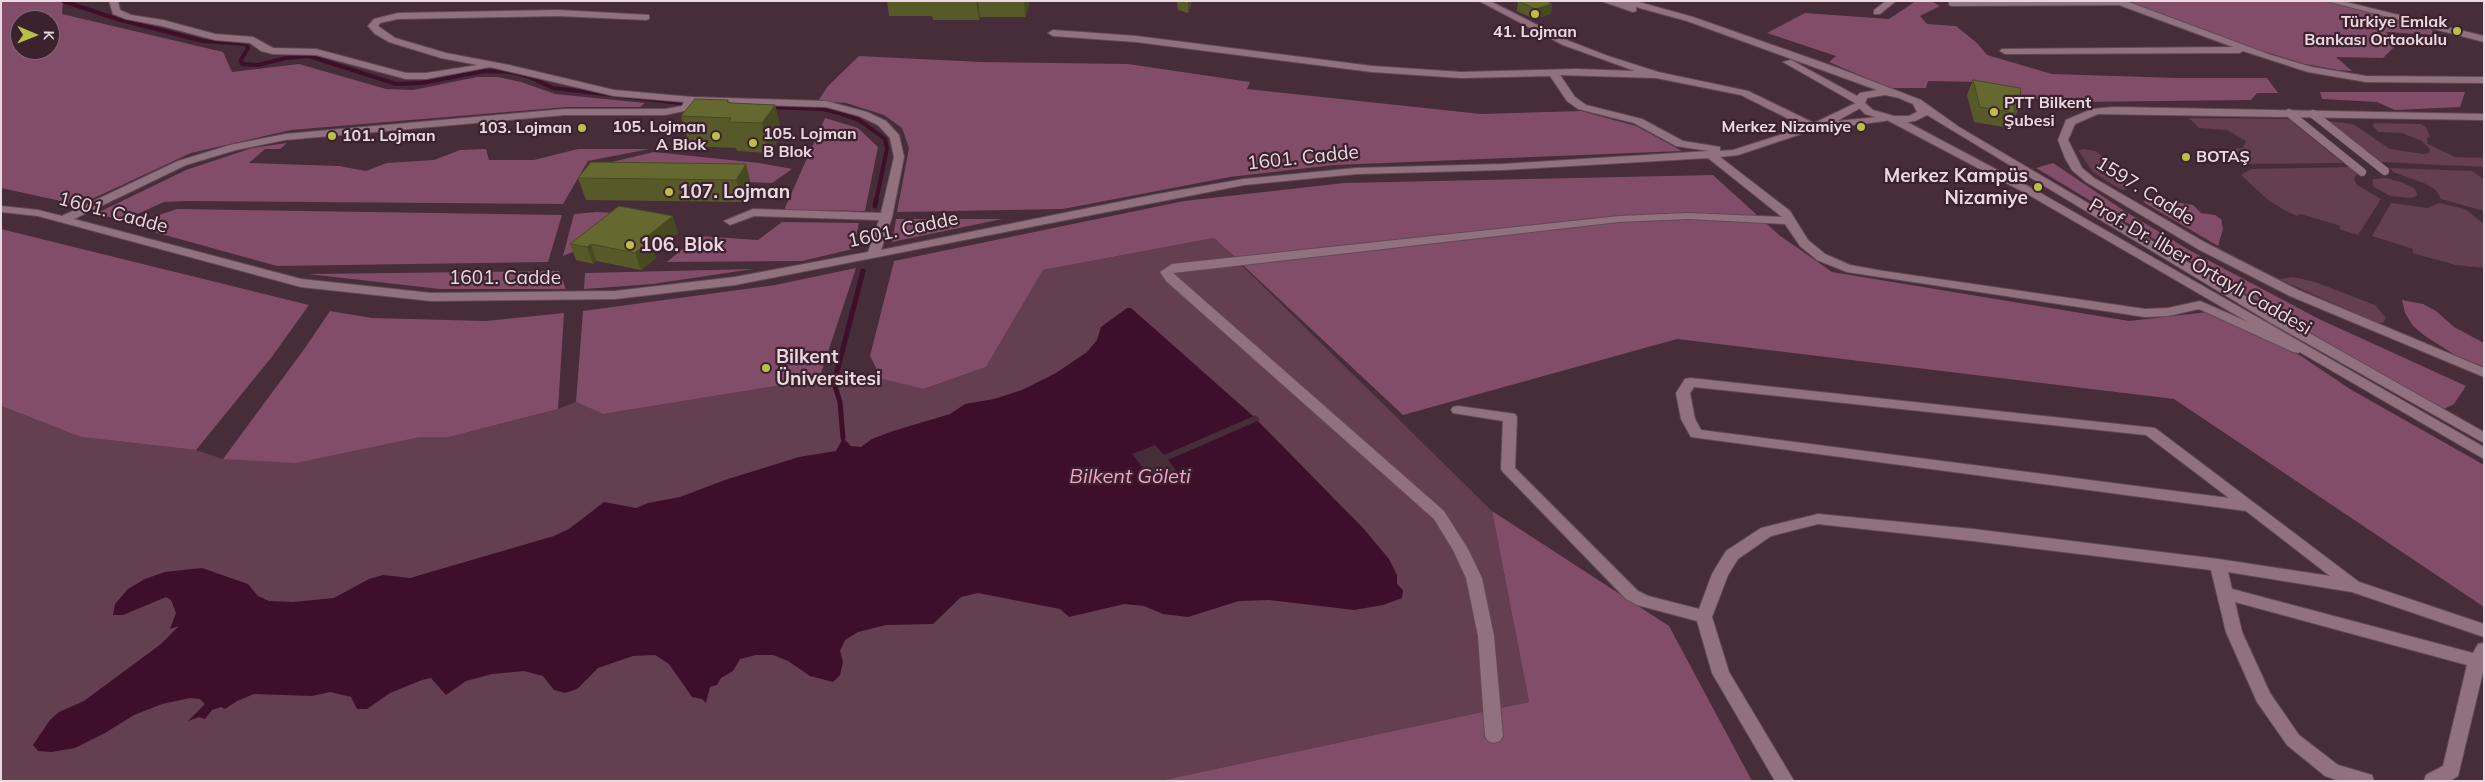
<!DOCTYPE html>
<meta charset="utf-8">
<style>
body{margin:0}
#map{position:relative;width:2485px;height:782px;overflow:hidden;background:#472c39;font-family:Mulish,sans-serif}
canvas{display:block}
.frame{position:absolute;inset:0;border:2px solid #ebd9e1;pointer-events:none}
.north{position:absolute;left:10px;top:10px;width:50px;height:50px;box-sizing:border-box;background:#3c222f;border:1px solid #826b76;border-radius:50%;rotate:91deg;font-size:14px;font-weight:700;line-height:20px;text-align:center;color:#ebd9e1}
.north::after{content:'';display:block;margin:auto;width:18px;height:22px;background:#bac045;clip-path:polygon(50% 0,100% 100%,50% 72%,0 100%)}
</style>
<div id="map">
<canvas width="2485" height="782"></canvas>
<div class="frame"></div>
<div class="north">K</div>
</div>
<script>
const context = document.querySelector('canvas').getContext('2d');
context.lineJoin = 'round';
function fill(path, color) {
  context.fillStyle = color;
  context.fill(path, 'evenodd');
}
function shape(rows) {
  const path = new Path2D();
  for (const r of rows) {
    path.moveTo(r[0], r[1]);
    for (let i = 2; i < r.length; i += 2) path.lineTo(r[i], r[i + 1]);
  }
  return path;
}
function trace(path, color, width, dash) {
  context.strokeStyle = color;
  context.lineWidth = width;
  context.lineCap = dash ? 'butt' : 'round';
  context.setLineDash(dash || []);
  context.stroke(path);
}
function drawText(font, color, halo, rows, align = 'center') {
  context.font = font + ' Mulish,sans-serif';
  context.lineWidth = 4.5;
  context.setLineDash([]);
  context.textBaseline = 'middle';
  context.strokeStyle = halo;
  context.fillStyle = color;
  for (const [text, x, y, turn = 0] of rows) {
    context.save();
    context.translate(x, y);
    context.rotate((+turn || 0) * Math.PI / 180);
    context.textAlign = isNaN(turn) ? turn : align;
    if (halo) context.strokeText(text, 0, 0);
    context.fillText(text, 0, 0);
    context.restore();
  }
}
fill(shape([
 [2189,118,2289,119,2343,163,2242,164,2224,160,2215,150,2243,148,2246,141,2227,130,2199,128],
 [2327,121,2353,124,2390,149,2423,154,2429,153,2430,149,2422,141,2402,133,2378,132,2372,125,2374,125,2373,123,2421,124,2426,127,2430,137,2427,138,2428,144,2455,157,2484,158,2484,167,2381,162],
 [2084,149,2095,151,2112,162,2128,182,2128,188,2124,190,2118,188,2093,172,2078,150],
 [2349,167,2357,174,2354,179,2357,185,2381,199,2358,235,2339,229,2341,226,2300,214,2297,216,2286,211,2268,200,2241,175,2251,169],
 [2390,168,2472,171,2484,179,2484,211,2441,199,2436,190,2426,184,2393,172],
 [2374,179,2386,178,2401,182,2414,188,2418,195,2411,198,2390,196,2374,187,2372,181],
 [2391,203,2427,208,2439,203,2465,209,2484,224,2484,268,2456,265,2430,258,2413,253,2413,249,2372,236],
 [1214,238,1492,511,1529,702,1159,781,1,781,1,406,81,437,196,450,223,459,420,437,449,437,558,409,576,402,603,414,819,379,882,379,925,389,986,367,1043,270],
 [2293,277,2315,282,2375,305,2386,318,2383,323,2377,323,2279,279]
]), '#643e51');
fill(shape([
 [1,1,63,1,62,14,223,52,232,72,299,64,386,89,413,90,477,77,498,77,521,82,555,94,645,103,640,107,567,107,291,130,191,153,79,205,1,188],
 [20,20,50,20,50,50,20,50],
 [1916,1,1931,1,1940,6,1920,16,1927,24,1956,26,1977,43,1987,55,2052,74,2178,78,2267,78,2278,93,2257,93,2251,100,2075,102,2005,96,1982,82,1928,81,1926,88,1890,88,1829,62,1836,56,1767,33,1805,13,1889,19],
 [2127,1,2324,1,2433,28,2432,35,2386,32,2396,45,2383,58,2336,57,2352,71,2338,70,2305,64,2259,50],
 [859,56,981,62,1128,64,1250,82,1247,89,1481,114,1581,111,1636,126,1682,151,1334,165,1230,177,1063,209,897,212,909,148,902,128,884,115,846,103,818,101,828,86],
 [2320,92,2465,92,2460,107,2395,110,2377,102,2322,99],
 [825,118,858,128,878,147,865,211,784,210],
 [287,143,280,149,265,149,249,163,339,166,366,171,387,163,434,160,460,150,486,149,489,160,534,160,578,149,649,149,588,161,563,204,187,201,164,202,124,220,95,214,186,170,252,148],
 [654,152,759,163,792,169,772,183,593,176,603,164],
 [2053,163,2123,210,2189,250,2319,319,2466,386,2454,404,2444,409,2322,340,2036,168],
 [1713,175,1779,235,1832,272,2129,321,2208,312,2301,356,2350,389,2484,465,2484,607,2174,399,1677,339,1403,415,1214,238,1043,270,986,367,924,389,882,379,870,356,894,261,1184,201,1344,183],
 [2149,198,2193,205,2201,213,2215,215,2221,219,2223,229,2218,246,2143,202],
 [177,209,562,215,548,262,277,266,136,227,156,216],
 [597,212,662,216,563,256,574,214],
 [896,219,1002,219,892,242],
 [782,222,859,223,853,249,802,261,667,262,698,236,758,240],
 [1,229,309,305,271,358,196,450,81,437,1,406],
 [856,268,819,379,603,414,576,402,583,311,775,285],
 [753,269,653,284,584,289,585,273],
 [559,271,566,289,440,289,308,274],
 [2402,300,2423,304,2436,311,2454,327,2484,343,2484,367,2455,355,2425,336,2413,326,2405,313],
 [330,311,372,318,486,321,564,313,558,409,449,437,420,437,296,463,223,459,305,348],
 [1492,511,1669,626,1752,781,1159,781,1529,702]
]), '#824d68');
fill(shape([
 [1127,308,1131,308,1252,415,1364,529,1389,559,1397,575,1397,584,1403,590,1402,598,1383,605,1354,610,1269,600,1239,601,1188,617,1163,614,1144,606,1124,604,1069,617,1060,609,978,593,961,597,933,624,886,625,858,632,845,640,840,651,843,662,840,675,833,682,810,676,788,661,773,655,756,655,740,659,733,671,721,678,717,685,710,687,706,703,702,699,692,697,669,664,655,655,633,656,598,668,577,689,565,693,554,690,543,676,524,671,492,674,466,681,446,695,431,678,422,680,390,693,367,709,357,709,351,697,330,692,312,696,254,694,237,701,225,709,221,707,212,710,205,719,199,717,188,721,205,704,200,699,190,698,162,704,134,715,105,733,75,748,51,752,38,751,33,745,50,720,59,712,84,701,161,644,179,626,170,629,176,613,171,600,166,597,123,615,113,615,115,604,128,589,145,579,165,572,202,568,248,584,258,596,269,601,293,602,334,598,369,579,383,575,410,578,554,536,569,529,604,502,636,508,648,503,680,497,725,480,799,457,836,451,843,438,851,446,861,447,872,439,890,432,950,414,965,404,994,399,1022,390,1056,373,1087,352,1097,340,1101,327]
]), '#3e0f2a');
fill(shape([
 [1256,415,1260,420,1168,460,1176,470,1152,479,1132,454,1155,445,1164,455]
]), '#472c39');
trace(shape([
 [63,1,117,19,203,41,246,44,248,48,241,60,242,64,258,65,286,58,309,56,396,84,422,83,484,71,511,72,527,76,553,88,689,104],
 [770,107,823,109,839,113,859,120,885,139,887,149,876,201]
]), '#3e0f2a', 4);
trace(shape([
 [875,206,876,200],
 [843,438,840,402,834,383,863,271]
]), '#3e0f2a', 5);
const pedestrian = shape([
 [2289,113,2362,172],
 [2313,114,2385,171]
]);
const minor = shape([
 [109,1,118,1,120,10,131,15,163,20,215,34,253,37,273,48,316,49,406,73,426,73,478,65,441,58,389,42,375,34,368,26,374,19,398,13,559,10,649,15,649,19,646,20,559,16,398,19,380,23,378,26,395,38,446,53,509,65,614,90,692,97,826,101,867,112,886,121,899,135,904,157,892,217,881,250,1158,194,1244,179,1356,168,1503,164,1709,151,1676,146,1634,123,1578,109,1567,101,1550,76,1461,78,1372,72,1136,42,1053,36,1048,33,1053,30,1136,36,1372,66,1461,72,1576,69,1635,71,1563,45,1479,1,1490,1,1569,41,1608,56,1658,72,1748,91,1814,123,1860,101,1865,104,1864,106,1837,121,1889,116,1890,118,1885,121,1830,128,1825,126,1738,155,1720,157,1790,211,1808,240,1825,254,1850,265,1883,271,2145,309,2168,308,2200,301,2303,346,2305,349,2298,353,2293,352,2199,309,2168,316,2145,317,1847,272,1817,260,1800,246,1785,224,1688,219,1619,222,1173,273,1444,511,1468,549,1482,578,1494,636,1503,736,1500,741,1494,743,1488,741,1485,736,1478,636,1466,578,1453,550,1434,519,1166,281,1160,272,1172,264,1619,216,1688,213,1782,217,1708,158,1503,170,1356,174,1244,185,735,285,615,299,431,301,301,287,38,216,1,212,1,206,38,210,62,216,178,161,230,145,285,134,565,109,665,109,682,106,684,102,614,96,490,67,426,79,406,79,316,55,273,54,261,51,250,43,215,40,162,26,126,19,113,14,109,1],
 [1560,75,1656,78,1741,95,1805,127,1733,150,1720,151,1720,147,1683,141,1642,119,1586,105,1575,97,1560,75],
 [695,103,826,107,859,116,878,125,890,138,894,157,881,213,753,209,724,221,730,225,754,216,879,220,868,252,735,277,615,291,431,293,301,279,74,219,186,165,236,150,285,140,565,115,665,115,689,110,695,103],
 [1886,1,1896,1,1880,14,1874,14,1874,10,1886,1],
 [1949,1,2126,1,2271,55,2312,67,2366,76,2484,77,2484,83,2366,82,2308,72,2243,51,2239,53,2005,54,2000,51,2002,49,2233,47,2119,5,1952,6,1949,5,1949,1],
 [2326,1,2342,1,2484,36,2484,42,2326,1],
 [2113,107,2484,114,2484,120,2098,114,2075,124,2068,140,2082,168,2094,178,2206,243,2298,290,2484,368,2484,377,2290,296,2198,249,2086,182,2072,170,2065,158,2058,140,2066,120,2092,109,2113,107],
 [1690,378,2155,428,2359,582,2484,624,2484,637,2352,592,2228,572,2232,589,2473,653,2478,644,2484,643,2484,668,2458,776,2450,781,2424,781,2426,775,2443,766,2467,665,2235,602,2242,632,2270,693,2299,735,2338,765,2372,775,2374,781,2339,781,2325,776,2287,745,2257,702,2226,632,2211,570,1973,541,1818,524,1771,536,1738,559,1728,575,1712,617,1729,672,1794,781,1775,781,1712,673,1697,621,1637,605,1626,599,1503,472,1501,469,1503,421,1453,413,1451,410,1453,407,1458,406,1515,414,1517,417,1515,468,1638,591,1648,596,1699,609,1712,574,1726,551,1761,528,1818,514,1973,529,2218,559,2330,576,2246,511,1691,437,1681,419,1676,393,1685,379,1690,378],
 [1694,387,2146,435,2229,498,1701,430,1695,419,1690,393,1694,387]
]);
const tertiary = shape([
 [1601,1,1635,1,1693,17,1838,68,1921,100,1959,127,2281,317,2484,432,2484,443,2271,323,1927,115,1915,121,1907,122,2037,191,2484,447,2484,459,2029,195,1889,121,1865,114,1855,103,1783,62,1791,60,1857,96,1860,93,1877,90,1687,21,1636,7,1636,11,1633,12,1601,1],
 [1885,95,1899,98,1913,104,1917,112,1909,116,1894,116,1873,110,1865,103,1867,98,1885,95]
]);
trace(pedestrian, '#614a56', 9);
trace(minor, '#614a56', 2);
trace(tertiary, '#614a56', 2);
trace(pedestrian, '#917180', 8);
fill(minor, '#917180');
fill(tertiary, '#917180');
fill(shape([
 [887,1,1029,1,1029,6,1025,17,980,17,979,20,933,20,932,16,889,16],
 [1177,1,1192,1,1188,13,1178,10],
 [1518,1,1552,4,1551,14,1534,19,1517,11],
 [1973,80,2021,102,2015,117,2013,117,2009,128,1974,122,1967,95],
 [728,100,729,102,731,103,775,105,782,135,769,153,737,151,736,148,689,146,681,116],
 [746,164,751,185,742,202,586,200,578,178],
 [678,233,654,252,656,258,641,270,596,261,593,264,576,260,570,244]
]), '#575a28');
fill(shape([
 [976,1,978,1,980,17,979,20],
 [1024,1,1029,1,1029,6,1025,17],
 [1189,1,1192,1,1188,13,1188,4],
 [1552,4,1551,14,1534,19,1535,9],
 [775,105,782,135,769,153,762,123],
 [746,164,751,185,742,202,736,180],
 [673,216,678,233,654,252,656,258,641,270,635,253,644,239],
 [591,244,596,261,593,264,587,247]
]), '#474a21');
const building = shape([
 [1179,1,1189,1,1188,4,1179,1],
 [1518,1,1546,1,1552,4,1535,9,1518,1],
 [1973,80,2020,88,2021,102,2013,100,2015,113,1980,107,1973,80],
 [695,99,728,100,727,102,731,103,775,105,762,123,729,122,731,118,681,116,695,99],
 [591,162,746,164,736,180,578,178,591,162],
 [619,206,673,216,644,239,651,241,635,253,591,244,587,247,570,244,619,206]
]);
fill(building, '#65692f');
trace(building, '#474a21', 1);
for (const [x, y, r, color] of [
 [1535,14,5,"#bac045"],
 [2457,31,5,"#bac045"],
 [1994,112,5,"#bac045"],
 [1861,127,5,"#bac045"],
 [582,128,5,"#bac045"],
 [332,136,5,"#bac045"],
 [716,136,5,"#bac045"],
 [753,143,5,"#bac045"],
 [2186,157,5,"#bac045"],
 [2038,187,5,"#bac045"],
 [669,192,5,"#bac045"],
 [630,245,5,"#bac045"],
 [766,368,5,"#bac045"]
]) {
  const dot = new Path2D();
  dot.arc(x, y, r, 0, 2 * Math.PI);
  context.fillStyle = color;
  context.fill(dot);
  trace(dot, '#3c222f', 2);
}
drawText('bold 16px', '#ebd9e1', '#3c222f', [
 ["Türkiye Emlak",2447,22],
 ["Bankası Ortaokulu",2447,40],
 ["41. Lojman",1535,32,"center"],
 ["PTT Bilkent",2004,103,"left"],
 ["Şubesi",2004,121,"left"],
 ["105. Lojman",706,127],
 ["A Blok",706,145],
 ["Merkez Nizamiye",1851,127],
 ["103. Lojman",572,128],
 ["105. Lojman",763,134,"left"],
 ["B Blok",763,152,"left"],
 ["101. Lojman",342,136,"left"],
 ["BOTAŞ",2196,157,"left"]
], 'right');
drawText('19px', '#ebd9e1', '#3c222f', [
 ["1601. Cadde",1303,158,-6],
 ["1597. Cadde",2145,191,32],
 ["1601. Cadde",113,213,15],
 ["1601. Cadde",903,230,-12],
 ["Prof. Dr. İlber Ortaylı Caddesi",2200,267,30],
 ["1601. Cadde",505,278]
]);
drawText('bold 19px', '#ebd9e1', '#3c222f', [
 ["Merkez Kampüs",2028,176,"right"],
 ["Nizamiye",2028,198,"right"],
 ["107. Lojman",679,192],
 ["106. Blok",640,245],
 ["Bilkent",776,357],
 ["Üniversitesi",776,379]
], 'left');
drawText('italic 20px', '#f5a2cb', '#3c222f', [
 ["Bilkent Göleti",1130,477]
]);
</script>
